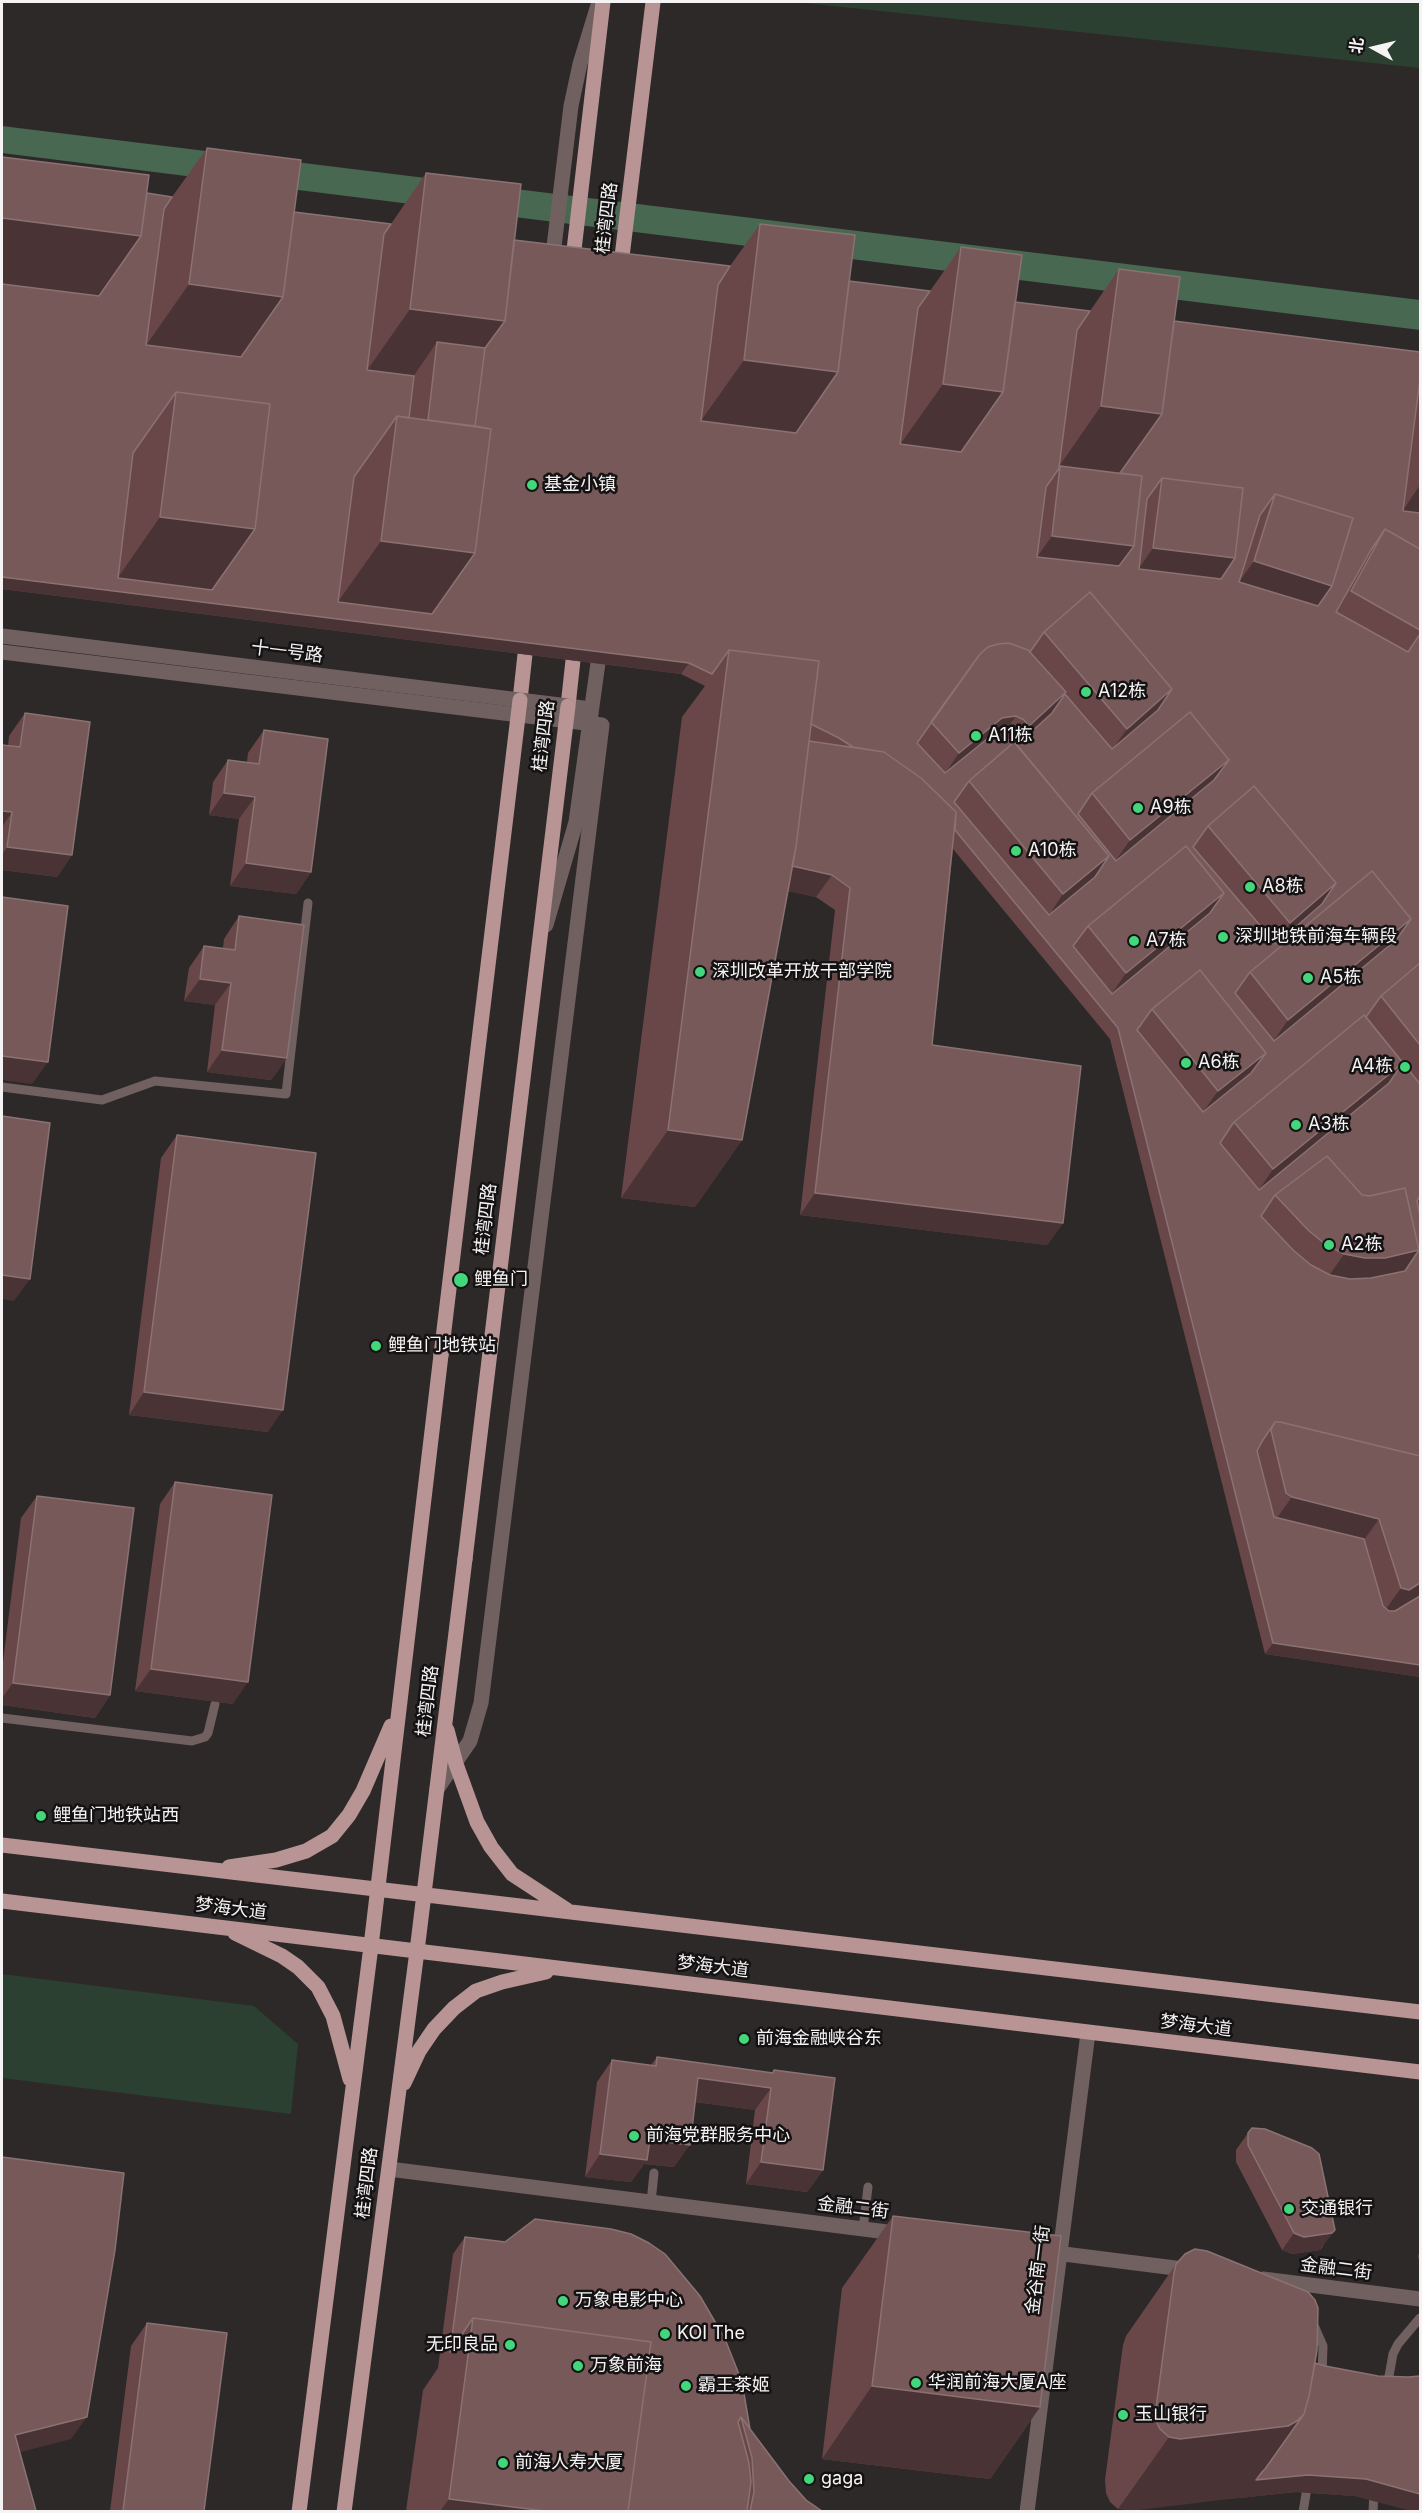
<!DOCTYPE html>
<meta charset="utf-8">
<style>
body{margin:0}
#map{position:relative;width:1422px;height:2513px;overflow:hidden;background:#2d2929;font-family:Inter,"Noto Sans SC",sans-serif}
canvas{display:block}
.frame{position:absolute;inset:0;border:3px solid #f5f3f3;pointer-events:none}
.north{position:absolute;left:1344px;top:18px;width:60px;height:60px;-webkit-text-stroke:4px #141212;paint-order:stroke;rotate:278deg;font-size:16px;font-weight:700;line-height:24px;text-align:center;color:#f5f3f3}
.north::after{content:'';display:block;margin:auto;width:21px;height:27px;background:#f5f3f3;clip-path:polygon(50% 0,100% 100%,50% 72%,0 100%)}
</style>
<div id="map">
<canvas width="1422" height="2513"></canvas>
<div class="frame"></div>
<div class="north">北</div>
</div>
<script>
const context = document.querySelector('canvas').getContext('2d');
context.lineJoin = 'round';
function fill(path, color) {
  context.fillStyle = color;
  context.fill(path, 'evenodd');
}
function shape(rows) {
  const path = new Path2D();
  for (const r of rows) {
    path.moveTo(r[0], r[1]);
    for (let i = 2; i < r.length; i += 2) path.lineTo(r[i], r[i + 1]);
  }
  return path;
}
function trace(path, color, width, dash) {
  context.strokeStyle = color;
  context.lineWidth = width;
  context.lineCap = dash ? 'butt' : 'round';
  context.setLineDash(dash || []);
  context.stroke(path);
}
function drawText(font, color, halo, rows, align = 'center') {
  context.font = font + ' Inter,"Noto Sans SC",sans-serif';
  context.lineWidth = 5;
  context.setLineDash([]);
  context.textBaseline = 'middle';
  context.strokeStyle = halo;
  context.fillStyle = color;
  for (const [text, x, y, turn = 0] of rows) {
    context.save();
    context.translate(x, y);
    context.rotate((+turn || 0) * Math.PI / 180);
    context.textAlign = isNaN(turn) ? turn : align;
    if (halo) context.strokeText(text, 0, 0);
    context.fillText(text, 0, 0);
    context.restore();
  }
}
fill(shape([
 [795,2,1420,2,1420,68],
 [2,1974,254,2006,298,2044,291,2114,2,2078]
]), '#2b4030');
fill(shape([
 [2,126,1420,300,1420,330,2,153]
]), '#496851');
trace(shape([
 [2,1087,102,1100,155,1081,286,1094,308,903],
 [2,1718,192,1741,205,1737,208,1733,215,1704],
 [651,2202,654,2173],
 [863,2229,868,2187],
 [1313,2323,1323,2346,1322,2376],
 [1387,2387,1393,2354,1398,2344,1420,2318],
 [1303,2512,1308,2482],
 [1373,2512,1374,2490]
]), '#716060', 9);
trace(shape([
 [552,263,571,106,580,64,599,2],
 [2,652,602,725,481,1703,470,1741,437,1789],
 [568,706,591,709],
 [389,2169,903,2234],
 [1040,2251,1191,2270],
 [1263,2279,1420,2299],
 [1027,2512,1088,2033]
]), '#716060', 15);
trace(shape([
 [572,267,603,2],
 [620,273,653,2],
 [520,700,527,636],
 [568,706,575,642],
 [447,1730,456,1764,477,1822,491,1847,512,1874,567,1910],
 [2,1845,1420,2012],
 [229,1867,276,1860,306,1851,332,1836,349,1815,363,1791,391,1726],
 [2,1901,1420,2072],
 [235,1933,282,1956,298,1967,318,1987,333,2016,350,2079],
 [404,2083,419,2051,434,2029,454,2008,476,1991,502,1982,546,1972],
 [299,2512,371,1946,441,1355],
 [344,2512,417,1951,465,1559]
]), '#b89494', 15);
trace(shape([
 [546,925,576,822,598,663]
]), '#716060', 15);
trace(shape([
 [2,636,568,706]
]), '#716060', 15);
trace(shape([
 [441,1355,520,700],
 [465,1559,568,706]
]), '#b89494', 15);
fill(shape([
 [207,148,294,212,391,224,426,173,514,240,730,266,760,224,849,281,930,291,961,247,1015,302,1090,311,1119,269,1174,321,1420,352,1420,1677,1265,1654,1110,1039,953,849,932,1045,1063,1223,1047,1245,800,1215,835,910,816,897,788,891,742,1140,695,1207,621,1198,682,717,705,686,681,674,2,589,147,193,172,197],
 [25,713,72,855,57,877,2,870,2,745,8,746,9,736],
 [264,730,311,872,296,894,230,886,239,819,209,815,213,782,228,760,247,762,248,753],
 [239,916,287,1058,271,1080,207,1072,215,1005,184,1001,189,968,204,946,223,948,224,939],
 [177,1135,268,1432,129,1415,161,1158],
 [175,1482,233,1704,135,1691,160,1504],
 [37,1496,110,1695,95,1718,2,1705,2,1670,21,1518],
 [657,2057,771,2073,774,2070,823,2170,807,2192,746,2184,755,2110,695,2102,674,2167,644,2164,631,2182,585,2177,597,2082,612,2060,651,2065],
 [1248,2133,1323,2247,1320,2250,1292,2254,1282,2250,1236,2162,1236,2150],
 [893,2216,1040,2407,990,2479,822,2459,842,2288],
 [611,2229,750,2429,789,2481,806,2500,822,2511,406,2511,423,2390,438,2368,453,2254,465,2237,505,2242],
 [1420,2251,1420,2265,1418,2256],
 [1176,2264,1315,2363,1354,2496,1296,2492,1239,2498,1240,2496,1237,2498,1118,2509,1110,2502,1106,2493,1105,2480,1123,2345,1126,2336],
 [147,2323,204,2511,110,2511,131,2346]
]), '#694748');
fill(shape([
 [2,218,141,236,91,308,2,297],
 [189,284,283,297,233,369,138,357],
 [410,309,505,321,454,393,437,342,406,387,359,382],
 [744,360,838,372,788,444,693,432],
 [943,384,1003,392,953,464,892,456],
 [1101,406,1162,414,1111,486,1060,466,1051,478],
 [1420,485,1420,525,1395,522],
 [160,517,255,529,204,601,110,589],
 [1052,536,1134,546,1111,578,1029,568],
 [381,541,475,553,424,626,330,613],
 [1153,548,1235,558,1213,590,1131,580],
 [1254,561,1332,586,1310,618,1231,593],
 [2,577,689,663,681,674,2,589],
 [1172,689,1150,721,1104,761,1127,729],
 [1066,692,1044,725,1007,758,1029,726],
 [1016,716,993,748,937,785,959,753,1002,718],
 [1229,760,1206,792,1108,872,1130,840],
 [224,793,255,797,239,819,209,815],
 [2,811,12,812,2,827],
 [7,847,72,855,57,877,2,870,2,855],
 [1109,856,1087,888,1041,927,1063,894],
 [768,861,832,875,816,897,752,883],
 [246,863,311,872,296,894,230,886],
 [1336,883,1314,915,1268,955,1290,923],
 [1224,893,1202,925,1104,1005,1126,973],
 [1411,919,1388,951,1266,1052,1288,1020],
 [200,979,231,983,215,1005,184,1001],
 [222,1050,287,1058,271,1080,207,1072],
 [1266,1053,1243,1085,1195,1123,1218,1091],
 [2,1056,48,1062,32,1084,2,1080],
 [1403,1063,1381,1095,1251,1202,1273,1169],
 [668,1130,742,1140,695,1207,621,1198],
 [815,1193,1063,1223,1047,1245,800,1215],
 [1419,1250,1397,1282,1322,1286,1344,1254],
 [2,1275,30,1279,14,1301,2,1299],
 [144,1392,283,1410,268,1432,129,1415],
 [1292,1497,1379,1519,1356,1551,1269,1529],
 [1420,1583,1420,1603,1378,1620,1401,1588],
 [1273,1643,1420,1665,1420,1677,1265,1654],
 [151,1669,248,1682,233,1704,135,1691],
 [13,1683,110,1695,95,1718,2,1705,2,1698],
 [698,2078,771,2088,755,2110,682,2100],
 [650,2140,690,2145,674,2167,644,2164,631,2182,585,2177,600,2154],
 [761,2162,823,2170,807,2192,746,2184],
 [1335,2230,1320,2250,1292,2254,1282,2250,1294,2233],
 [872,2386,1040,2407,990,2479,822,2459],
 [1304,2414,1308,2475,1366,2479,1420,2494,1420,2511,1411,2511,1354,2496,1296,2492,1239,2498,1240,2496,1237,2498,1131,2511,1118,2509,1169,2437],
 [87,2417,71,2439,2,2457,15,2435],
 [449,2499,545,2511,440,2511]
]), '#4a3334');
const building = shape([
 [207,148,301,160,283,297,189,284,207,148],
 [2,157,149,175,141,236,2,218,2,157],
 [426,173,521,184,505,321,410,309,426,173],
 [147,193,172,197,164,209,146,345,241,357,283,297,294,212,391,224,384,234,367,370,414,376,409,418,397,416,354,477,338,602,432,614,475,553,491,429,475,426,485,348,505,321,514,240,730,266,718,285,701,421,796,433,838,372,849,281,930,291,918,308,900,444,961,452,1003,392,1015,302,1090,311,1077,330,1059,467,1060,467,1046,487,1037,557,1119,566,1134,546,1142,476,1120,473,1162,414,1174,321,1420,352,1420,379,1403,511,1420,513,1420,549,1385,529,1371,550,1336,612,1408,652,1420,634,1420,963,1381,996,1366,1017,1420,1084,1420,1196,1417,1201,1420,1217,1420,1456,1280,1422,1275,1422,1261,1443,1257,1451,1274,1517,1364,1539,1383,1606,1389,1611,1395,1611,1420,1596,1420,1665,1273,1643,1118,1028,955,830,956,812,921,778,884,752,853,747,839,738,811,724,819,661,729,650,712,674,689,663,2,577,2,284,99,296,141,236,147,193],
 [176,392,270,404,255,529,212,590,118,578,133,453,176,392],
 [1162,478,1243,488,1235,558,1221,579,1139,569,1147,499,1162,478],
 [1275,494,1353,518,1332,586,1318,606,1239,582,1260,515,1275,494],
 [1090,592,1172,689,1158,710,1112,749,1065,694,1052,713,1017,745,1109,856,1095,877,1049,915,954,802,969,781,1012,744,1009,740,1001,737,987,739,945,773,917,743,980,654,988,647,998,644,1009,643,1028,650,1030,652,1044,632,1090,592],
 [1190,712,1229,760,1214,780,1116,861,1078,814,1092,793,1190,712],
 [1254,786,1336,883,1322,904,1276,944,1193,847,1208,826,1254,786],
 [1186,846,1224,893,1210,913,1112,994,1073,946,1088,926,1186,846],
 [1372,871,1411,919,1396,940,1274,1041,1235,993,1250,972,1372,871],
 [1200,970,1266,1053,1251,1073,1203,1112,1137,1030,1152,1009,1200,970],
 [1364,1015,1403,1063,1389,1083,1259,1190,1220,1143,1234,1122,1364,1015],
 [1327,1156,1362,1195,1370,1196,1405,1188,1419,1250,1405,1271,1371,1278,1350,1279,1330,1275,1311,1265,1293,1250,1261,1216,1275,1195,1327,1156],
 [760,224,855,235,838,372,744,360,760,224],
 [961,247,1022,255,1003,392,943,384,961,247],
 [1119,269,1180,277,1162,414,1101,406,1119,269],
 [437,342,485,348,475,426,428,420,437,342],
 [176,392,270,404,255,529,160,517,176,392],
 [397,416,491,429,475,553,381,541,397,416],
 [1060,466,1142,476,1134,546,1052,536,1060,466],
 [1162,478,1243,488,1235,558,1153,548,1162,478],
 [1275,494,1353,518,1332,586,1254,561,1275,494],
 [1385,529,1420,549,1420,630,1351,591,1385,529],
 [1090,592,1172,689,1127,729,1044,632,1090,592],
 [1009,643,1028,650,1066,692,1029,726,1024,720,1016,716,1002,718,959,753,931,722,980,654,988,647,998,644,1009,643],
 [729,650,819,661,796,847,742,1140,668,1130,729,650],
 [1190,712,1229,760,1130,840,1092,793,1190,712],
 [25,713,90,722,72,855,7,847,12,812,2,811,2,745,20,747,25,713],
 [264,730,328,739,311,872,246,863,255,797,224,793,228,760,259,764,264,730],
 [809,741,884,752,921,778,956,812,932,1045,1081,1066,1063,1223,815,1193,850,888,832,875,792,866,796,847,809,741],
 [1014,742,1109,856,1063,894,969,781,1014,742],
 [1254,786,1336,883,1290,923,1208,826,1254,786],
 [1186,846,1224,893,1126,973,1088,926,1186,846],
 [1372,871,1411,919,1288,1020,1250,972,1372,871],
 [2,897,68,906,48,1062,2,1056,2,897],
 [239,916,304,925,287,1058,222,1050,231,983,200,979,204,946,235,950,239,916],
 [1420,963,1420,1045,1381,996,1420,963],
 [1200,970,1266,1053,1218,1091,1152,1009,1200,970],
 [1364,1015,1403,1063,1273,1169,1234,1122,1364,1015],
 [2,1116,50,1123,30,1279,2,1275,2,1116],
 [177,1135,316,1153,283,1410,144,1392,177,1135],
 [1327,1156,1362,1195,1370,1196,1405,1188,1419,1250,1385,1258,1365,1258,1344,1254,1325,1244,1308,1230,1275,1195,1327,1156],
 [1275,1422,1280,1422,1420,1456,1420,1583,1409,1590,1401,1588,1379,1519,1292,1497,1286,1493,1271,1430,1275,1422],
 [175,1482,272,1495,248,1682,151,1669,175,1482],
 [37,1496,134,1508,110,1695,13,1683,37,1496],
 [657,2057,773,2073,774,2070,835,2078,823,2170,761,2162,771,2088,698,2078,690,2145,650,2140,647,2160,600,2154,612,2060,656,2066,657,2057],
 [1252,2128,1265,2129,1312,2148,1319,2154,1335,2230,1332,2233,1304,2237,1294,2233,1248,2145,1248,2133,1252,2128],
 [2,2157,124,2173,115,2250,87,2417,15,2435,36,2511,2,2511,2,2157],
 [893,2216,1061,2236,1040,2407,872,2386,893,2216],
 [535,2219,611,2229,631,2234,649,2243,665,2254,700,2296,725,2339,742,2382,750,2429,741,2417,738,2422,749,2463,751,2482,747,2511,628,2511,651,2342,473,2318,450,2352,465,2237,505,2242,535,2219],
 [1195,2249,1207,2251,1308,2292,1315,2300,1318,2308,1317,2350,1309,2396,1304,2414,1297,2421,1288,2426,1180,2439,1169,2437,1160,2429,1156,2421,1156,2408,1174,2273,1176,2264,1185,2254,1195,2249],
 [473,2318,651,2342,628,2511,545,2511,449,2499,473,2318],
 [147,2323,227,2333,204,2511,123,2511,147,2323],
 [1315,2363,1325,2366,1378,2376,1408,2377,1420,2376,1420,2494,1366,2479,1308,2475,1256,2480,1262,2472,1265,2469,1304,2414,1309,2396,1315,2363],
 [741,2417,789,2481,806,2500,822,2511,750,2511,754,2492,752,2458,741,2417]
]);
fill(building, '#78595a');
trace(building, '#8b7272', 1.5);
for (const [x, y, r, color] of [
 [532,485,6,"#42d77b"],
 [1086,692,6,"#42d77b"],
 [976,736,6,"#42d77b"],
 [1138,808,6,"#42d77b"],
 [1016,851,6,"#42d77b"],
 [1250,887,6,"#42d77b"],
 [1223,937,6,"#42d77b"],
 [1134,941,6,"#42d77b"],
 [700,972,6,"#42d77b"],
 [1308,978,6,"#42d77b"],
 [1186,1063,6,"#42d77b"],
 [1405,1067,6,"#42d77b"],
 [1296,1125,6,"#42d77b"],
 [1329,1245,6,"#42d77b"],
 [461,1280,8,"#42d77b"],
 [376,1346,6,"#42d77b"],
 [41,1816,6,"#42d77b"],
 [744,2039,6,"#42d77b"],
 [634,2136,6,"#42d77b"],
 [1289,2209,6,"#42d77b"],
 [563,2301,6,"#42d77b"],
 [665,2334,6,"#42d77b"],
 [510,2345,6,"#42d77b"],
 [578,2366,6,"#42d77b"],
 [916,2383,6,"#42d77b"],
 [686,2386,6,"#42d77b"],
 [1123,2415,6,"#42d77b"],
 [503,2463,6,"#42d77b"],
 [809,2479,6,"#42d77b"]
]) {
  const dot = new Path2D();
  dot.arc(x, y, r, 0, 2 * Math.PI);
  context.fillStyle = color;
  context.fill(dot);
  trace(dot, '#141212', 2);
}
drawText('18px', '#f5f3f3', '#141212', [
 ["桂湾四路",607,218,-83],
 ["十一号路",287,652,7],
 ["桂湾四路",544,736,-83],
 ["桂湾四路",486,1219,-83],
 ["桂湾四路",428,1701,-83],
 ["梦海大道",231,1909,7],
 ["梦海大道",713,1967,7],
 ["梦海大道",1196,2026,7],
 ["桂湾四路",367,2183,-83],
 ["金融二街",853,2208,7],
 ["金融二街",1336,2269,7],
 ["金谷南一街",1038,2270,-83]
]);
drawText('18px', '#f5f3f3', '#141212', [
 ["基金小镇",544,485],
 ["A12栋",1098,692],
 ["A11栋",988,736],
 ["A9栋",1150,808],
 ["A10栋",1028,851],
 ["A8栋",1262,887],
 ["深圳地铁前海车辆段",1235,937],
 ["A7栋",1146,941],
 ["深圳改革开放干部学院",712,972],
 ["A5栋",1320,978],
 ["A6栋",1198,1063],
 ["A4栋",1393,1067,"right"],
 ["A3栋",1308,1125],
 ["A2栋",1341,1245],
 ["鲤鱼门",474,1280],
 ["鲤鱼门地铁站",388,1346],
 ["鲤鱼门地铁站西",53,1816],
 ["前海金融峡谷东",756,2039],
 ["前海党群服务中心",646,2136],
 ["交通银行",1301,2209],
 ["万象电影中心",575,2301],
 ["KOI The",677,2334],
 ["无印良品",498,2345,"right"],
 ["万象前海",590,2366],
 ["华润前海大厦A座",928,2383],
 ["霸王茶姬",698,2386],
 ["玉山银行",1135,2415],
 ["前海人寿大厦",515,2463],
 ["gaga",821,2479]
], 'left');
</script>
